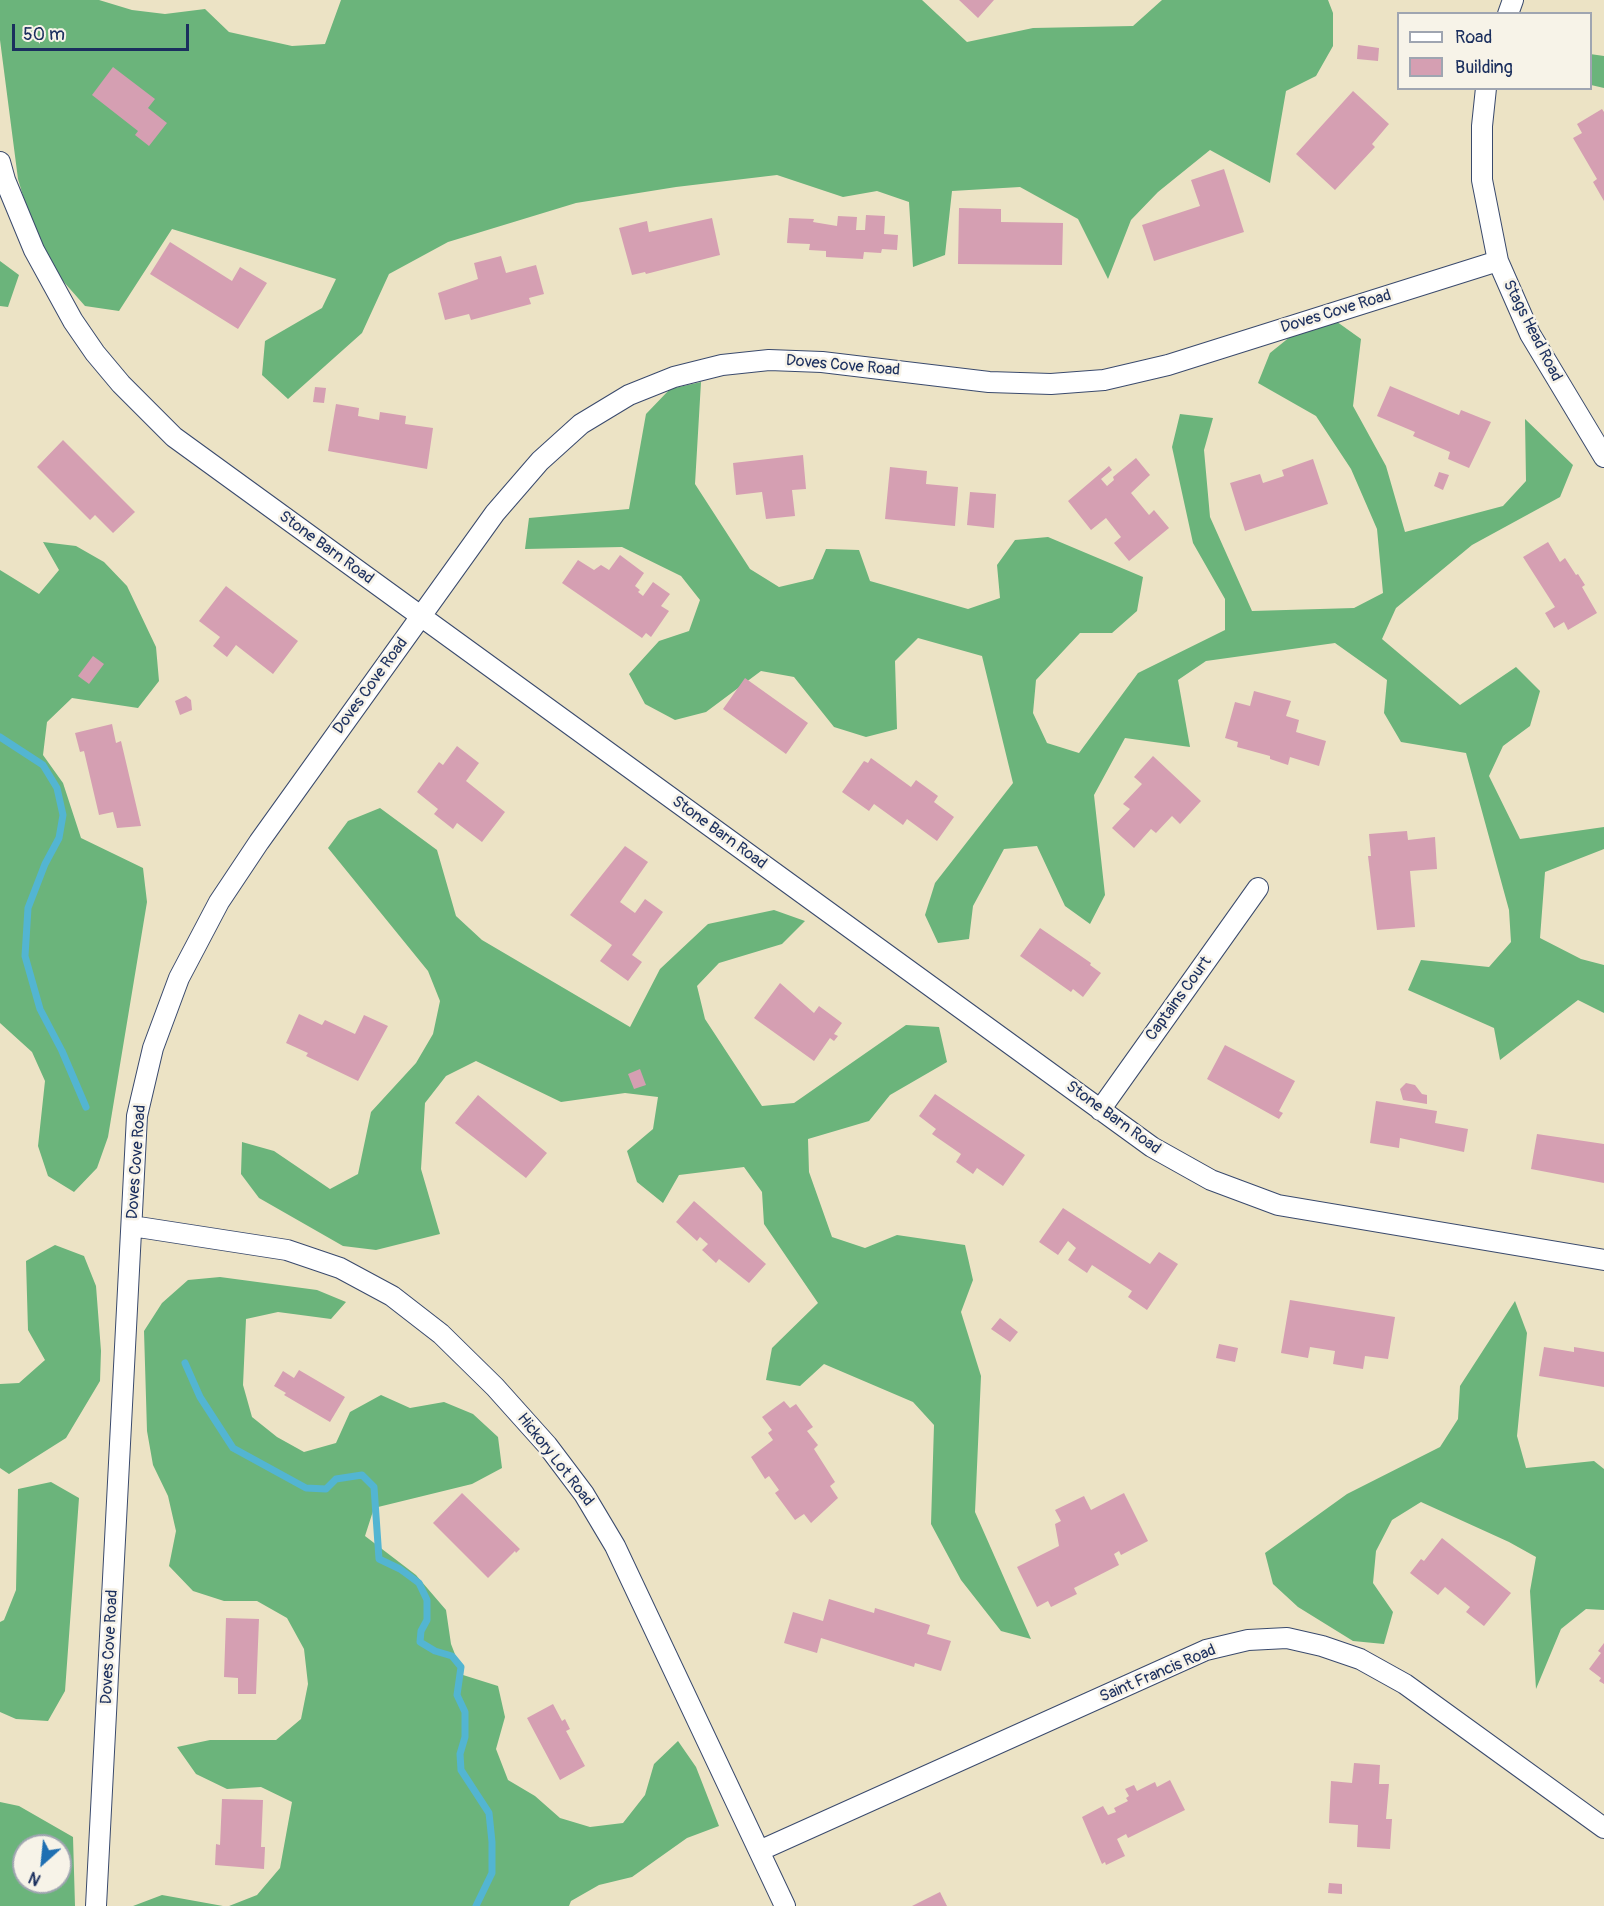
<!DOCTYPE html>
<style>
body{margin:0}
#map{position:relative;width:1604px;height:1906px;overflow:hidden;background:#ece3c5;font-family:Pangolin,sans-serif}
canvas{display:block}
.legend{position:absolute;left:1397px;top:12px;width:195px;height:78px;box-sizing:border-box;background:#f7f3e8;border:2px solid #9fa5b1;margin:0;padding:8px 10px;list-style:none;font-size:18px;color:#1b2f5e}
.legend li{display:flex;align-items:center;gap:12px;height:30px}
.legend b{width:30px;border:2px solid #9fa5b1}
.north{position:absolute;left:12px;top:1834px;width:60px;height:60px;box-sizing:border-box;background:#f7f3e8;border:2px solid #9fa5b1;border-radius:50%;rotate:207deg;font-size:16px;font-weight:700;line-height:24px;text-align:center;color:#1b2f5e}
.north::after{content:'';display:block;margin:auto;width:21px;height:27px;background:#1f6fb2;clip-path:polygon(50% 0,100% 100%,50% 72%,0 100%)}
.scale{position:absolute;left:12px;top:24px;width:177px;height:27px;box-sizing:border-box;border:3px solid #1b2f5e;border-top:0;padding-left:8px;font-size:18px;line-height:21px;white-space:nowrap;color:#1b2f5e;-webkit-text-stroke:4px #f7f3e8;paint-order:stroke}
</style>
<div id="map">
<canvas width="1604" height="1906"></canvas>
<ul class="legend">
<li><b style="height:8px;background:#fff"></b>Road</li>
<li><b style="height:16px;background:#d59fb2"></b>Building</li>
</ul>
<div class="north">N</div>
<div class="scale">50 m</div>
</div>
<script>
const context = document.querySelector('canvas').getContext('2d');
context.lineJoin = 'round';
function fill(path, color) {
  context.fillStyle = color;
  context.fill(path, 'evenodd');
}
function shape(rows) {
  const path = new Path2D();
  for (const r of rows) {
    path.moveTo(r[0], r[1]);
    for (let i = 2; i < r.length; i += 2) path.lineTo(r[i], r[i + 1]);
  }
  return path;
}
function trace(path, color, width, dash) {
  context.strokeStyle = color;
  context.lineWidth = width;
  context.lineCap = dash ? 'butt' : 'round';
  context.setLineDash(dash || []);
  context.stroke(path);
}
function drawText(font, color, halo, rows, align = 'center') {
  context.font = font + ' Pangolin,sans-serif';
  context.lineWidth = 5;
  context.setLineDash([]);
  context.textBaseline = 'middle';
  context.strokeStyle = halo;
  context.fillStyle = color;
  for (const [text, x, y, turn = 0] of rows) {
    context.save();
    context.translate(x, y);
    context.rotate((+turn || 0) * Math.PI / 180);
    context.textAlign = isNaN(turn) ? turn : align;
    if (halo) context.strokeText(text, 0, 0);
    context.fillText(text, 0, 0);
    context.restore();
  }
}
fill(shape([
 [0,0,99,0,132,10,165,14,205,9,229,32,292,46,325,44,341,0,922,0,967,42,1033,28,1133,26,1162,0,1328,0,1333,13,1333,46,1316,76,1286,91,1270,183,1210,150,1158,192,1131,220,1108,279,1078,219,1020,187,952,191,945,255,913,267,909,202,877,191,843,197,777,175,676,187,576,203,448,242,389,274,362,333,288,399,262,375,265,341,322,308,336,279,172,229,119,311,85,306,41,256,18,179,0,40],
 [1590,54,1604,56,1604,88,1591,85],
 [0,261,19,275,8,307,0,306],
 [1333,319,1361,339,1353,406,1386,466,1405,532,1503,506,1526,481,1525,419,1573,465,1560,497,1472,545,1396,608,1382,639,1460,705,1516,667,1540,691,1530,726,1503,746,1489,776,1520,839,1604,827,1604,849,1545,872,1540,938,1581,959,1604,965,1604,1013,1578,1000,1500,1060,1494,1028,1408,990,1421,960,1489,967,1511,942,1509,910,1466,753,1401,742,1384,713,1387,680,1335,643,1206,661,1178,680,1190,747,1125,738,1094,795,1105,895,1090,924,1065,906,1037,846,1004,849,973,906,969,939,938,943,925,915,935,883,1013,783,982,656,918,638,895,661,897,729,866,737,834,727,794,677,761,671,706,712,675,720,645,704,629,674,659,641,689,631,700,600,681,576,622,547,525,549,529,518,629,509,646,414,670,389,701,382,695,484,750,569,779,587,813,579,826,549,859,550,870,581,968,609,1000,598,997,565,1015,540,1048,537,1143,577,1137,611,1112,633,1080,633,1036,680,1033,713,1047,743,1079,753,1138,673,1225,630,1225,599,1193,543,1172,447,1180,414,1213,418,1204,450,1210,517,1252,611,1354,608,1383,593,1377,529,1351,469,1316,416,1258,383,1270,353,1301,328],
 [43,542,76,546,104,562,127,586,156,647,159,681,138,708,72,698,47,722,43,755,63,783,81,838,143,868,147,902,108,1137,97,1168,74,1192,48,1176,38,1146,45,1081,32,1052,0,1023,0,570,39,594,59,570],
 [380,808,437,850,456,916,482,940,630,1027,660,969,708,924,774,910,805,921,782,944,719,963,697,986,705,1019,762,1106,794,1103,906,1025,939,1027,947,1062,890,1095,869,1121,808,1139,809,1172,832,1237,865,1248,897,1235,965,1245,973,1280,961,1312,981,1376,975,1512,1031,1639,1001,1631,961,1580,931,1524,934,1425,913,1402,824,1364,800,1386,766,1380,772,1348,818,1303,764,1224,762,1192,744,1167,679,1175,663,1203,637,1182,627,1151,653,1129,658,1097,625,1093,561,1102,476,1061,446,1076,425,1103,421,1169,440,1234,376,1250,343,1246,259,1198,241,1174,242,1142,274,1151,330,1189,358,1174,371,1112,416,1063,433,1034,440,1001,428,971,328,848,348,821],
 [55,1245,84,1256,96,1286,101,1351,100,1381,66,1438,9,1474,0,1468,0,1384,19,1383,45,1360,28,1330,26,1261],
 [220,1277,317,1290,346,1302,331,1319,278,1312,246,1319,243,1385,252,1417,277,1437,304,1452,336,1443,350,1412,381,1395,410,1408,444,1402,473,1414,498,1437,502,1468,472,1484,374,1508,365,1536,416,1575,446,1610,451,1644,463,1675,498,1686,505,1717,496,1749,508,1780,535,1796,560,1818,590,1827,623,1823,645,1795,654,1764,678,1741,696,1767,719,1826,687,1838,632,1877,599,1885,571,1901,569,1906,229,1906,257,1895,280,1868,292,1802,261,1787,227,1789,196,1774,177,1747,210,1740,276,1740,301,1719,308,1684,304,1649,287,1618,257,1601,224,1601,193,1591,169,1566,176,1531,168,1496,153,1465,147,1431,144,1331,162,1303,188,1280],
 [1515,1301,1527,1333,1517,1436,1526,1468,1594,1461,1604,1469,1604,1610,1586,1609,1561,1629,1536,1689,1530,1591,1536,1557,1509,1542,1421,1502,1392,1520,1376,1551,1373,1583,1393,1612,1384,1644,1353,1641,1298,1607,1273,1584,1265,1553,1347,1494,1440,1447,1458,1419,1460,1386],
 [51,1482,79,1498,65,1691,48,1721,16,1719,0,1712,0,1622,4,1620,16,1590,18,1489],
 [0,1802,19,1806,73,1837,75,1906,0,1906],
 [24,1846,60,1846,60,1882,24,1882],
 [162,1895,223,1906,133,1906]
]), '#6bb47b');
trace(shape([
 [0,737,43,765,57,788,63,815,59,838,45,864,28,908,25,956,40,1009,62,1051,86,1107],
 [185,1363,200,1397,233,1448,306,1488,326,1489,336,1479,362,1475,374,1487,379,1559,400,1569,419,1583,427,1600,427,1620,421,1631,420,1642,435,1651,452,1656,461,1667,457,1695,465,1712,465,1737,460,1754,461,1770,489,1813,492,1842,492,1873,476,1906]
]), '#53b5d2', 7);
fill(shape([
 [959,0,994,0,978,18],
 [1358,45,1379,48,1378,61,1357,59],
 [113,67,155,99,148,108,167,123,149,146,135,135,138,131,92,95],
 [1353,91,1389,124,1372,144,1375,147,1335,190,1296,154],
 [1602,109,1604,112,1604,201,1593,182,1597,179,1573,138,1582,133,1577,124],
 [1224,169,1244,232,1154,261,1142,225,1200,206,1191,180],
 [959,208,1001,209,1001,222,1063,223,1062,265,958,264],
 [866,215,885,216,884,234,898,235,897,250,882,249,881,253,864,252,863,259,826,257,826,251,809,250,810,244,787,243,789,218,814,219,813,222,837,226,838,216,857,217,856,230,865,230],
 [712,218,720,255,646,274,645,272,632,275,619,228,647,221,649,232],
 [170,242,232,281,240,267,267,283,238,329,150,274],
 [501,256,506,273,536,265,544,294,529,298,531,304,471,320,469,314,445,320,438,293,478,279,474,263],
 [1390,386,1459,415,1461,410,1491,422,1469,468,1448,459,1450,452,1413,436,1415,432,1377,416],
 [315,387,326,388,324,403,313,402],
 [336,404,359,408,358,416,379,420,380,412,406,416,405,424,433,428,427,469,328,451],
 [63,440,135,512,113,533,95,515,90,520,37,467],
 [803,455,806,489,792,490,795,516,766,519,762,492,736,495,733,463],
 [1136,458,1150,475,1131,493,1149,515,1154,510,1169,528,1129,561,1114,543,1121,537,1106,518,1091,530,1068,501,1109,466,1112,470,1101,479,1107,486,1114,480,1113,477],
 [1313,459,1328,504,1245,531,1230,483,1260,474,1263,483,1284,476,1282,470],
 [890,467,927,471,926,484,958,487,955,526,885,519],
 [1439,472,1449,475,1443,490,1434,486],
 [970,492,996,494,994,528,967,525],
 [1548,542,1560,562,1565,558,1576,575,1578,574,1585,585,1582,587,1597,613,1568,630,1564,622,1554,628,1545,613,1555,607,1523,557],
 [620,555,644,573,635,586,640,590,638,592,643,596,653,582,670,594,661,606,669,611,651,637,646,633,642,638,562,583,578,560,594,570,601,565,609,570],
 [226,586,298,641,273,674,236,645,227,657,213,646,220,637,199,621],
 [93,656,104,664,89,684,78,676],
 [745,678,808,723,786,754,723,709],
 [1254,691,1291,701,1286,716,1299,720,1296,732,1326,741,1319,766,1290,757,1288,765,1270,759,1270,756,1237,747,1238,742,1225,738,1235,702,1250,706],
 [186,696,191,700,192,710,180,715,175,701],
 [112,724,116,743,121,741,141,826,117,828,113,812,99,815,84,751,80,752,75,733],
 [457,746,479,763,466,781,505,812,482,842,457,823,453,829,434,814,438,809,417,792,439,762,443,765],
 [1153,756,1201,801,1180,824,1172,816,1156,833,1151,829,1134,848,1112,828,1130,809,1123,804,1142,784,1134,777],
 [871,758,911,787,916,780,938,796,934,802,954,817,937,841,907,819,903,825,874,804,869,811,842,792,864,761,868,763],
 [1407,831,1408,840,1435,837,1437,869,1410,871,1415,927,1377,930,1368,856,1371,856,1369,834],
 [625,846,648,862,620,902,635,913,645,899,663,912,632,955,642,962,628,981,600,961,612,945,570,915],
 [1040,928,1091,963,1090,965,1101,973,1083,997,1073,989,1071,992,1020,956],
 [780,983,814,1013,819,1006,842,1023,834,1034,838,1036,834,1041,830,1038,814,1061,754,1018],
 [299,1014,322,1025,325,1020,355,1034,364,1015,388,1026,358,1081,306,1056,308,1053,286,1043],
 [1225,1045,1295,1081,1279,1111,1283,1113,1279,1119,1207,1079],
 [640,1069,646,1085,634,1089,628,1074],
 [1406,1083,1415,1085,1422,1094,1427,1095,1427,1104,1403,1100,1400,1089],
 [935,1094,1025,1155,1003,1186,977,1168,973,1174,956,1162,961,1154,932,1134,936,1129,919,1116],
 [478,1095,547,1153,526,1178,455,1123],
 [1376,1101,1437,1111,1435,1123,1468,1129,1464,1152,1400,1138,1399,1148,1370,1143],
 [1537,1134,1604,1144,1604,1183,1531,1169],
 [694,1201,766,1264,749,1283,719,1259,716,1263,702,1250,708,1244,700,1237,697,1241,676,1222],
 [1063,1208,1150,1264,1159,1252,1178,1264,1147,1310,1128,1297,1132,1291,1092,1265,1087,1273,1068,1260,1076,1248,1068,1241,1058,1255,1039,1242],
 [1290,1300,1395,1317,1388,1359,1365,1356,1363,1369,1333,1364,1335,1351,1310,1347,1308,1358,1281,1353],
 [1000,1318,1018,1332,1010,1342,991,1329],
 [1219,1344,1238,1348,1235,1362,1216,1358],
 [1544,1347,1574,1352,1574,1347,1604,1352,1604,1387,1539,1376],
 [299,1370,345,1397,330,1422,284,1395,286,1393,274,1386,283,1371,294,1378],
 [784,1401,790,1408,796,1404,813,1427,807,1431,818,1445,814,1449,835,1482,830,1486,838,1498,811,1523,804,1514,795,1520,775,1493,779,1490,769,1476,765,1479,751,1457,773,1440,768,1433,772,1430,762,1417],
 [462,1493,520,1549,516,1553,515,1551,488,1578,433,1523],
 [1124,1493,1148,1541,1121,1555,1119,1551,1114,1554,1119,1565,1074,1588,1077,1594,1051,1607,1048,1601,1037,1607,1017,1567,1059,1546,1055,1524,1061,1521,1055,1510,1084,1496,1091,1510],
 [1442,1538,1511,1593,1484,1626,1466,1612,1470,1607,1445,1587,1438,1595,1410,1573,1421,1559,1424,1561],
 [829,1599,874,1613,875,1608,930,1625,927,1634,951,1641,941,1671,915,1663,914,1667,821,1638,817,1653,784,1643,793,1612,823,1621],
 [226,1618,259,1619,256,1694,238,1694,238,1678,224,1677],
 [1604,1643,1604,1684,1599,1681,1601,1678,1589,1669,1601,1653,1598,1651],
 [553,1704,562,1721,565,1719,570,1729,566,1731,585,1766,560,1780,527,1718],
 [1354,1763,1380,1765,1379,1784,1389,1784,1386,1819,1392,1819,1390,1849,1357,1847,1358,1825,1329,1823,1331,1781,1352,1783],
 [1170,1780,1185,1810,1128,1838,1126,1834,1117,1839,1125,1856,1106,1865,1105,1862,1102,1864,1082,1817,1103,1806,1108,1815,1116,1812,1114,1808,1128,1801,1126,1798,1129,1796,1125,1789,1134,1785,1137,1791,1155,1782,1157,1787],
 [222,1799,263,1800,261,1847,265,1847,264,1869,215,1865,216,1844,220,1845],
 [1329,1883,1342,1884,1342,1894,1328,1893],
 [940,1892,947,1906,912,1906]
]), '#d59fb2');
const minor = shape([
 [1508,14,1513,0],
 [1486,88,1482,126,1482,180,1498,261,1530,334,1604,457],
 [0,162,5,180,34,250,73,321,95,353,121,384,174,437,1152,1147,1211,1180,1278,1205,1604,1260],
 [1100,1110,1258,888],
 [132,1226,287,1250,340,1268,392,1296,441,1334,495,1387,547,1445,584,1494,615,1546,785,1906],
 [759,1851,1206,1650,1248,1640,1287,1638,1322,1646,1360,1659,1405,1684,1604,1828],
 [96,1906,137,1116,153,1048,179,978,219,902,259,842,495,513,540,461,581,424,629,395,674,377,722,365,769,360,822,362,989,382,1051,384,1104,380,1168,365,1498,261]
]);
trace(minor, '#3a4a6d', 22);
trace(minor, '#fff', 20);
drawText('16px', '#1b2f5e', '#f7f3e8', [
 ["Doves Cove Road",1336,312,-17],
 ["Stags Head Road",1532,331,63],
 ["Doves Cove Road",843,366,5],
 ["Stone Barn Road",326,548,36],
 ["Doves Cove Road",371,686,-54],
 ["Stone Barn Road",719,833,36],
 ["Captains Court",1179,999,-54],
 ["Stone Barn Road",1113,1118,36],
 ["Doves Cove Road",137,1162,-86],
 ["Hickory Lot Road",555,1460,52],
 ["Doves Cove Road",110,1647,-87],
 ["Saint Francis Road",1158,1674,-23]
]);
</script>
